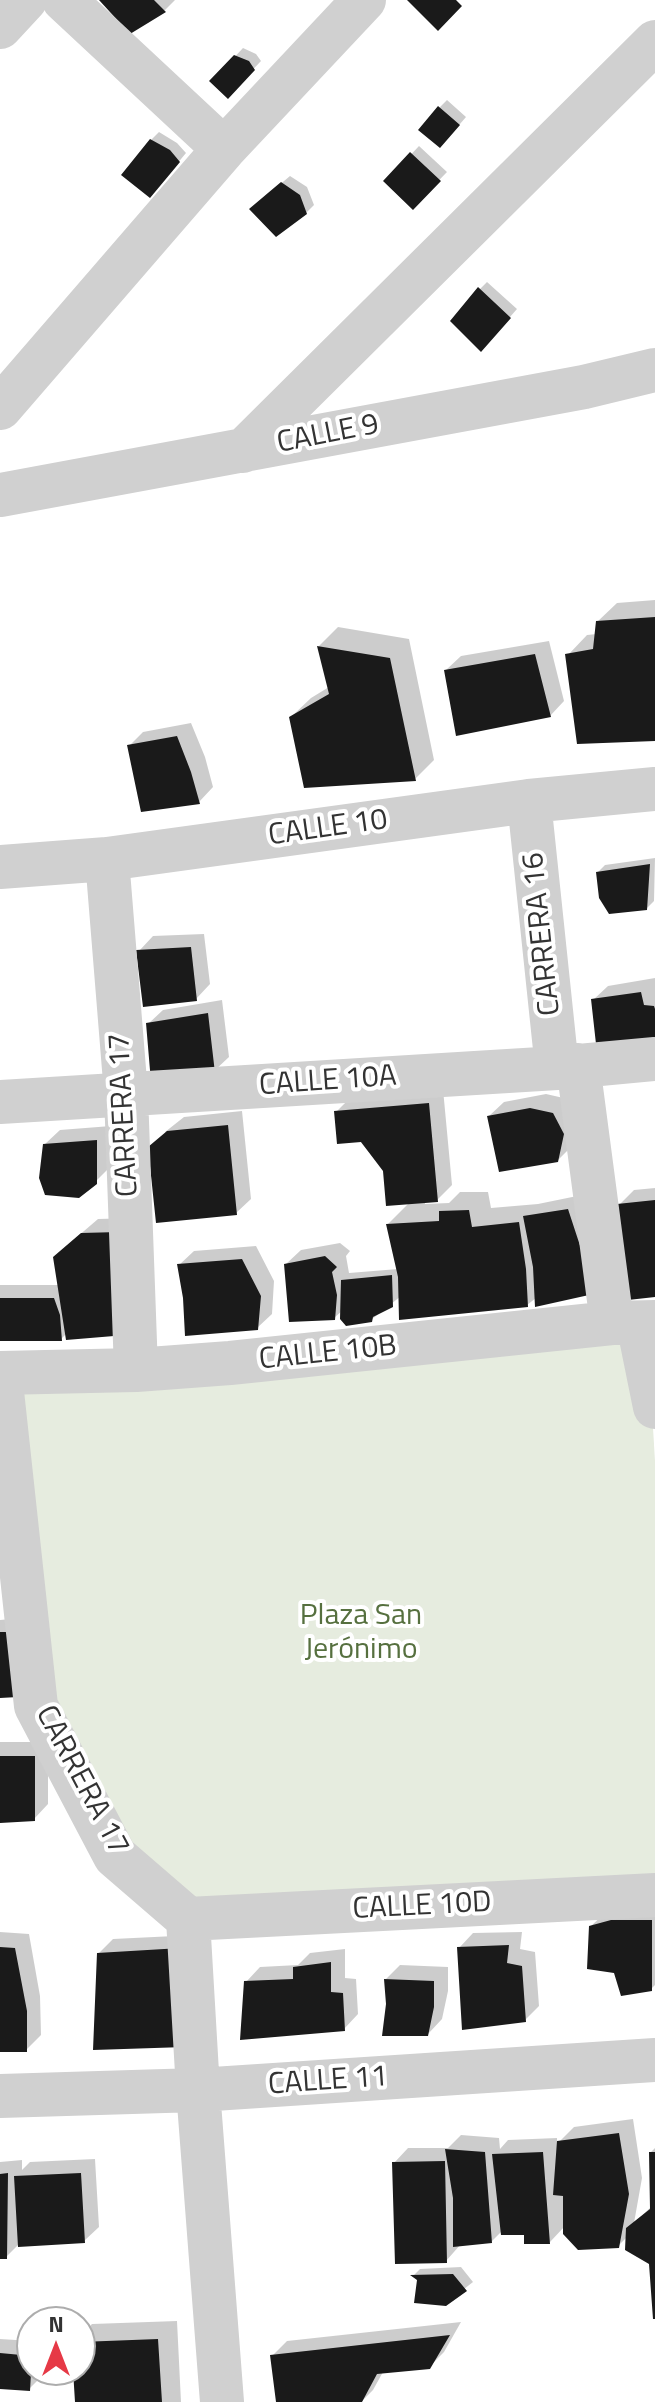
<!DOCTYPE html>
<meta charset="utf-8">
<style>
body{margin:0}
#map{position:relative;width:655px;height:2402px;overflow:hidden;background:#fff;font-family:"Titillium Web",sans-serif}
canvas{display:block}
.north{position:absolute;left:16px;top:2306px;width:80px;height:80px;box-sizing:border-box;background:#fff;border:2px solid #adadad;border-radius:50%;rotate:0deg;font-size:22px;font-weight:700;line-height:32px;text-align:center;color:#333}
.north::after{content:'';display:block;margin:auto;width:28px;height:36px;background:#e63946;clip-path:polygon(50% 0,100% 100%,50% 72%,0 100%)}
</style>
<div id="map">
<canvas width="655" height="2402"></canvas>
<div class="north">N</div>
</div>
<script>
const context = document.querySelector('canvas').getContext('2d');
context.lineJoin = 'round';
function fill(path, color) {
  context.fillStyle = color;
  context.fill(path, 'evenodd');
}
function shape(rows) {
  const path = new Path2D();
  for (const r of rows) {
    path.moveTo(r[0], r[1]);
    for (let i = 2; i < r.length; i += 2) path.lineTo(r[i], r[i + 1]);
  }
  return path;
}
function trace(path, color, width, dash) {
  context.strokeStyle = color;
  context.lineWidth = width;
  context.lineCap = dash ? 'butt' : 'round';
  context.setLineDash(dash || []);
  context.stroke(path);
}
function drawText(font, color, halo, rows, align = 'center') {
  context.font = font + ' "Titillium Web",sans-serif';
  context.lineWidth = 8;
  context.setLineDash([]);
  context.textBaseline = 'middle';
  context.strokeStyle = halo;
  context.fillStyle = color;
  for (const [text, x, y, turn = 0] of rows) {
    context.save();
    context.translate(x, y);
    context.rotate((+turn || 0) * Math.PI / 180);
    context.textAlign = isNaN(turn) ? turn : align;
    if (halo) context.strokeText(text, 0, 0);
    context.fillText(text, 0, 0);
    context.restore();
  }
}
fill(shape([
 [634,1330,653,1428,655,1461,655,1895,197,1916,122,1851,45,1715,9,1382]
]), '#e6ecdf');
fill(shape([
 [102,0,175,0,165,10,131,32],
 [243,48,256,54,261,61,228,96,212,81],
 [447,100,466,117,448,138,440,107],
 [159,132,177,143,186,153,157,188,151,140],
 [419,146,447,172,413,207,386,181],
 [290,176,307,187,314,205,306,213,259,202],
 [487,282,517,309,488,342,480,289],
 [655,600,655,739,568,655,587,635,597,634,597,622,617,603],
 [338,627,409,639,434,760,415,779,291,717,311,698,329,687,319,646],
 [549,641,564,701,550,716,446,670,461,656],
 [191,723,205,757,213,787,199,802,129,746,143,732],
 [655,858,654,901,647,908,598,872,605,865],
 [204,934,210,984,196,999,139,951,153,936],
 [655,978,655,1046,593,1000,608,986],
 [222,1000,229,1057,214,1071,148,1024,163,1010],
 [443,1089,452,1185,437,1200,425,1201,425,1204,449,1203,460,1192,488,1192,491,1208,538,1204,582,1195,599,1249,527,1305,401,1296,371,1320,343,1310,334,1318,286,1264,301,1250,340,1243,350,1251,346,1256,349,1273,398,1269,388,1224,410,1202,336,1112,351,1097],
 [546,1094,568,1099,572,1146,557,1161,489,1116,504,1102],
 [242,1111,251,1199,236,1213,165,1132,184,1117],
 [111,1126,110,1167,95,1182,45,1144,60,1130],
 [655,1188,655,1295,619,1205,634,1190],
 [133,1218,67,1333,61,1339,0,1339,0,1285,59,1285,70,1243,98,1219],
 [256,1246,274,1281,272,1314,257,1328,179,1265,194,1251],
 [22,1618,0,1696,0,1620],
 [0,1742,48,1742,48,1804,34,1819,0,1821],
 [655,1907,655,1985,651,1989,615,1971,591,1926,606,1912],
 [0,1932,29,1934,40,1996,41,2035,26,2050,0,2050],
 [522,1932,520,1949,535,1952,539,2006,525,2020,459,1948,473,1933],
 [195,1935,184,2045,98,1954,113,1939],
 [345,1949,345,1978,356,1979,358,2014,344,2029,246,1982,260,1967,298,1965,310,1953],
 [400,1965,448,1967,448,1991,442,2019,428,2034,388,2004,386,1979],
 [633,2119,642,2178,634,2223,652,2206,651,2152,655,2148,655,2317,651,2263,628,2236,618,2246,565,2226,550,2242,526,2233,503,2230,492,2241,461,2244,446,2261,394,2163,408,2148,448,2148,461,2135,499,2138,500,2149,508,2140,557,2138,557,2144,574,2127],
 [95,2159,99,2227,84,2241,18,2245,6,2257,0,2257,0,2162,22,2160,22,2170,30,2162],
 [461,2267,473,2282,445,2304,414,2275,420,2269],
 [177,2321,181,2402,77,2402,75,2370,80,2370,80,2336,92,2324],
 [461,2322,444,2352,429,2367,383,2372,373,2390,361,2402,278,2402,272,2356,287,2341],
 [0,2339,32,2341,32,2370,44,2370,43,2375,29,2389,0,2387]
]), '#0003');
fill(shape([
 [99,0,154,0,166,12,130,34],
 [407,0,456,0,462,6,438,31],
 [234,55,249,61,255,70,228,99,209,81],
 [438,106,460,125,440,148,418,130],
 [150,139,170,150,180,162,150,198,121,175],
 [410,152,441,181,413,210,383,181],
 [281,182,300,195,307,214,276,237,249,209],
 [478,287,511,318,481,352,450,321],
 [655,617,655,741,577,744,565,654,593,649,596,621],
 [317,646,390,658,416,781,304,788,289,717,329,694],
 [535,654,551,717,456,736,444,670],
 [177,736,191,772,200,804,141,812,127,745],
 [650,864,647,910,609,914,599,898,596,872],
 [191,947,197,1001,143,1007,136,950],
 [641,992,644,1005,654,1006,655,1009,655,1048,597,1053,591,999],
 [208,1013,215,1073,151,1082,146,1023],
 [429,1103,438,1202,386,1206,383,1171,361,1142,337,1144,334,1111],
 [530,1108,553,1113,564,1134,558,1162,499,1172,487,1116],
 [228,1125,237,1215,156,1223,148,1147,167,1131],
 [97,1140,97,1184,79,1198,45,1195,39,1178,43,1144],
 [655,1200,655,1297,628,1300,617,1204],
 [568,1209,586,1264,589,1295,535,1307,533,1267,523,1216],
 [469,1210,472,1227,519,1222,526,1269,528,1307,399,1320,398,1277,386,1224,439,1221,439,1211],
 [119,1232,126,1335,66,1340,53,1257,81,1233],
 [325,1256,337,1267,332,1272,337,1295,335,1320,289,1322,284,1264],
 [242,1259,261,1296,258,1330,185,1336,183,1298,177,1264],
 [392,1275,393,1307,373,1317,372,1322,346,1326,340,1319,341,1280],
 [0,1298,54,1298,60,1315,62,1341,0,1341],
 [0,1632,8,1632,18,1697,0,1698],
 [0,1756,35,1756,35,1821,0,1823],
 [611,1920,652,1920,652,1991,621,1996,614,1973,587,1969,589,1926],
 [509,1945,507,1963,522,1966,526,2022,462,2030,457,1947],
 [0,1947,15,1948,27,2011,27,2052,0,2052],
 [181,1948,185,2047,93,2050,97,1953],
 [331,1962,331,1992,343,1993,345,2031,240,2040,244,1981,293,1979,293,1967],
 [384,1979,434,1981,434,2007,428,2036,382,2036,386,2004],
 [619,2133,629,2194,619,2248,578,2250,563,2234,563,2196,553,2195,557,2141],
 [445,2149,485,2152,492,2243,453,2247,453,2198],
 [543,2152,550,2244,524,2244,524,2235,501,2235,492,2154],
 [649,2152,655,2152,655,2319,653,2319,649,2264,625,2250,626,2228,650,2209],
 [445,2161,447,2263,395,2264,392,2162],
 [8,2173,7,2259,0,2259,0,2174],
 [81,2173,85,2243,18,2247,14,2176],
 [453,2274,467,2291,446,2306,414,2303,417,2280,410,2275],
 [450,2335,430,2369,377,2374,362,2402,276,2402,270,2355],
 [158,2339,162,2402,75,2402,73,2370,80,2370,80,2342],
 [0,2353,32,2356,30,2391,0,2389]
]), '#1a1a1a');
trace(shape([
 [64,0,224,149],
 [0,27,25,0],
 [0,408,224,149,364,0],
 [243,451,655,42],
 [0,495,584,387,655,370],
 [529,801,557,1068],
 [107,859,126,1094,136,1370],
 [0,867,107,859,529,801,655,789],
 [578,1065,612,1323],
 [0,1102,557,1068,655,1059],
 [638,1323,655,1407],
 [0,1373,36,1706,115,1856,188,1919,198,2090,222,2402],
 [0,1373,136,1370,230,1363,612,1323,655,1322],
 [188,1919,655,1895],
 [0,2096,198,2090,655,2060]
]), '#d0d0d0', 44);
drawText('30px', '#333', '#fff', [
 ["CALLE 9",328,435,-11],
 ["CALLE 10",328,829,-8],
 ["CARRERA 16",543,934,-96],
 ["CALLE 10A",328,1082,-4],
 ["CARRERA 17",125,1115,-93],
 ["CALLE 10B",328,1354,-6],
 ["CARRERA 17",81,1781,62],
 ["CALLE 10D",422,1907,-3],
 ["CALLE 11",328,2082,-4]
]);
drawText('30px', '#56703f', '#fff', [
 ["Plaza San",361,1617],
 ["Jerónimo",361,1651]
]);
</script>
